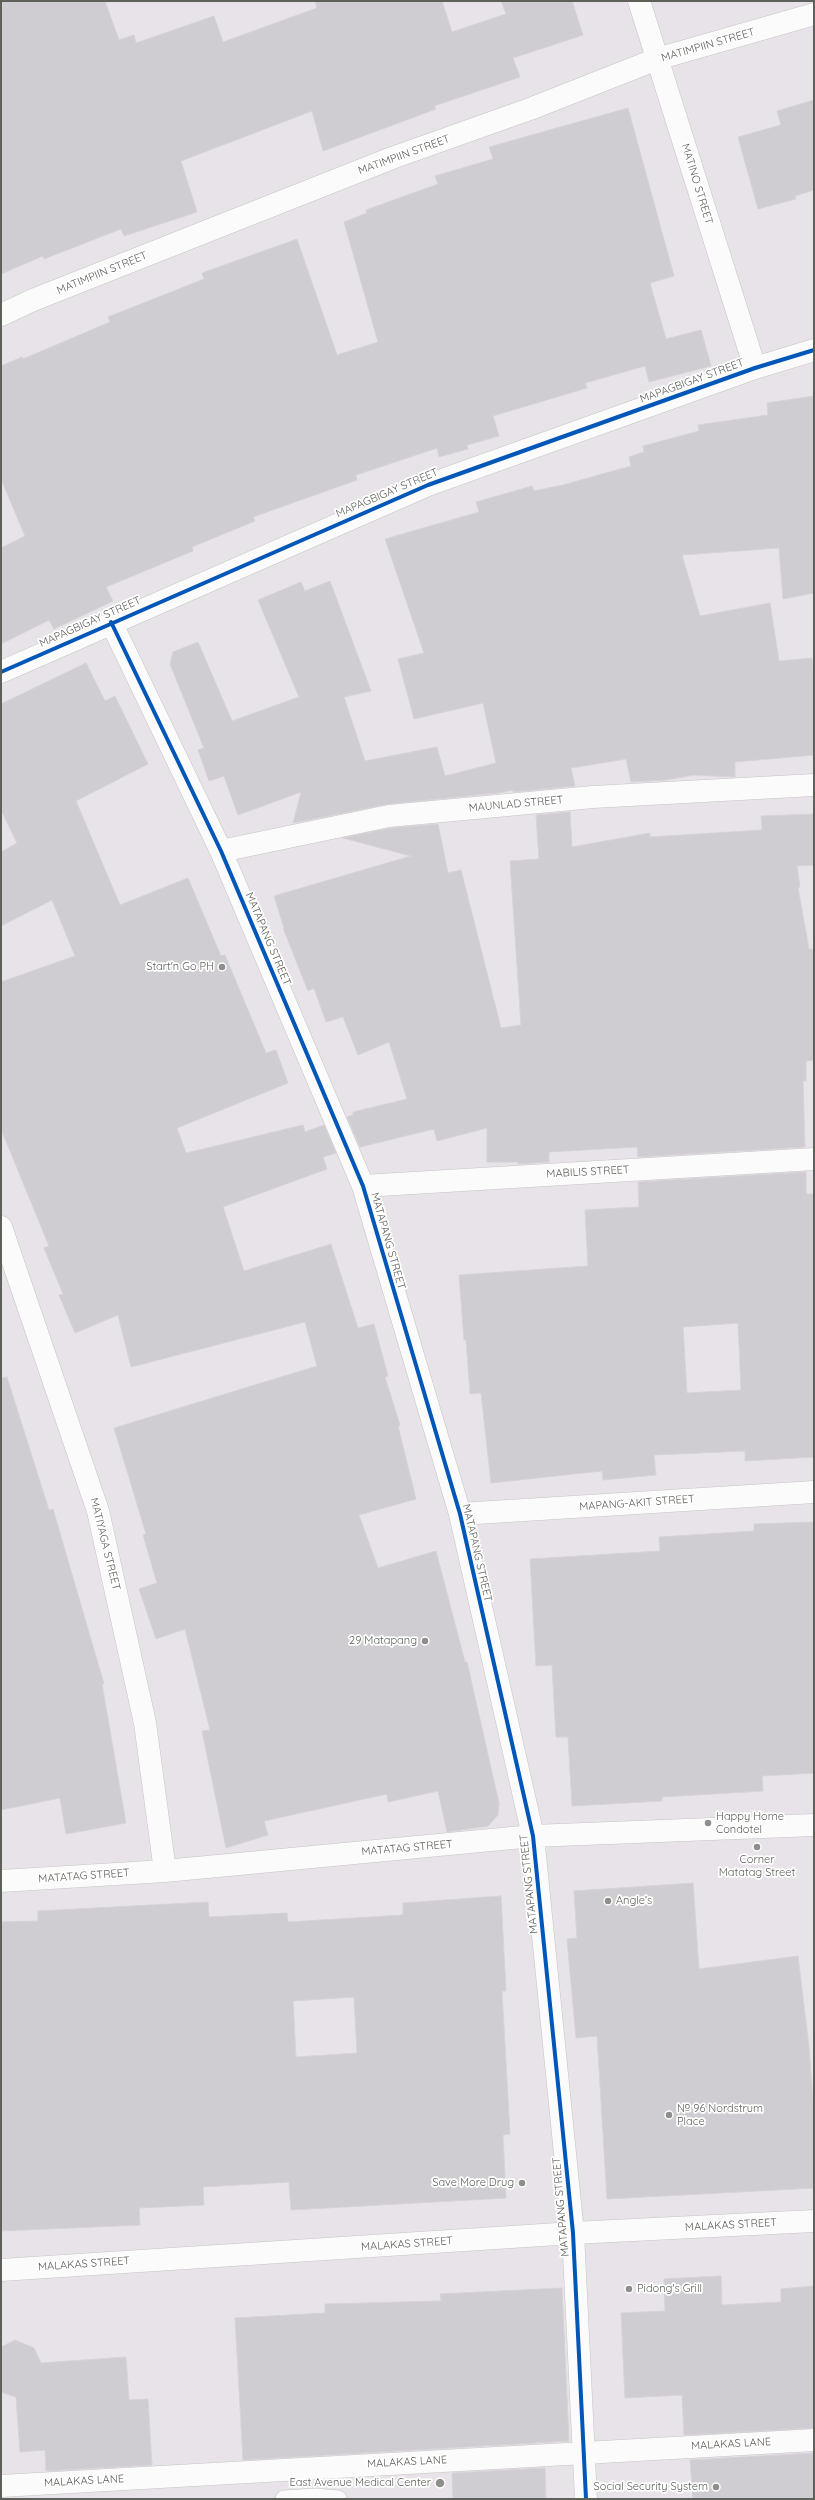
<!DOCTYPE html>
<meta charset="utf-8">
<style>
body{margin:0}
#map{position:relative;width:815px;height:2500px;overflow:hidden;background:#e8e3e9;font-family:Quicksand,sans-serif}
canvas{display:block}
.frame{position:absolute;inset:0;border:2px solid #5d6159;pointer-events:none}
</style>
<div id="map">
<canvas width="815" height="2500"></canvas>
<div class="frame"></div>
</div>
<script>
const context = document.querySelector('canvas').getContext('2d');
context.lineJoin = 'round';
function fill(path, color) {
  context.fillStyle = color;
  context.fill(path, 'evenodd');
}
function shape(rows) {
  const path = new Path2D();
  for (const r of rows) {
    path.moveTo(r[0], r[1]);
    for (let i = 2; i < r.length; i += 2) path.lineTo(r[i], r[i + 1]);
  }
  return path;
}
function trace(path, color, width, dash) {
  context.strokeStyle = color;
  context.lineWidth = width;
  context.lineCap = dash ? 'butt' : 'round';
  context.setLineDash(dash || []);
  context.stroke(path);
}
function drawText(font, color, halo, rows, align = 'center') {
  context.font = font + ' Quicksand,sans-serif';
  context.lineWidth = 3.5;
  context.setLineDash([]);
  context.textBaseline = 'middle';
  context.strokeStyle = halo;
  context.fillStyle = color;
  for (const [text, x, y, turn = 0] of rows) {
    context.save();
    context.translate(x, y);
    context.rotate((+turn || 0) * Math.PI / 180);
    context.textAlign = isNaN(turn) ? turn : align;
    if (halo) context.strokeText(text, 0, 0);
    context.fillText(text, 0, 0);
    context.restore();
  }
}
const building = shape([
 [1,1,105,1,119,40,134,35,136,43,214,16,223,42,317,8,315,1,442,1,452,32,506,14,501,1,572,1,583,35,513,58,520,77,434,106,436,109,323,151,312,111,181,161,197,212,124,236,121,229,44,259,43,256,1,274,1,1],
 [814,100,814,190,795,196,796,199,758,209,738,137,781,125,777,111,814,100],
 [628,108,674,276,650,283,666,339,701,330,711,366,649,382,645,366,585,383,587,388,493,416,499,436,467,445,468,449,439,457,437,448,356,475,357,480,253,517,255,521,192,547,193,551,106,587,113,601,54,629,49,620,1,644,1,548,25,536,1,479,1,366,22,357,23,359,110,322,108,317,204,279,202,273,297,239,337,355,378,342,344,222,367,213,366,210,438,184,435,176,493,159,489,147,628,108],
 [814,396,814,593,783,599,779,548,682,555,700,616,770,603,779,661,812,658,814,679,814,755,735,762,735,777,694,775,666,780,631,782,626,759,571,768,575,786,513,792,513,790,498,793,388,804,293,823,301,792,238,815,224,776,209,781,198,750,204,748,170,664,173,652,198,642,232,721,299,697,258,600,301,582,305,591,330,581,371,691,344,697,365,761,437,747,445,776,496,763,483,703,414,719,398,659,424,653,385,539,479,512,476,502,532,486,534,491,563,485,631,466,629,457,644,452,643,446,699,431,698,425,768,415,767,403,814,396],
 [86,663,105,701,115,696,148,764,76,801,120,905,188,878,221,956,225,955,266,1053,276,1050,288,1083,177,1128,186,1153,303,1125,305,1132,324,1125,336,1153,323,1157,327,1169,223,1207,244,1271,331,1244,358,1328,374,1324,388,1376,385,1377,400,1425,398,1426,416,1499,359,1515,378,1568,436,1551,465,1662,467,1662,499,1803,498,1815,488,1826,447,1832,438,1791,388,1802,387,1794,264,1821,268,1835,226,1848,202,1731,210,1730,185,1629,156,1639,139,1589,157,1583,143,1535,146,1534,114,1428,317,1366,305,1322,131,1367,118,1315,75,1333,59,1295,63,1294,44,1248,49,1246,1,1129,1,982,75,956,52,900,1,926,1,852,17,843,1,810,1,704,86,663],
 [570,812,572,847,650,833,650,837,762,830,761,816,814,814,814,865,797,866,800,887,798,888,809,949,814,949,814,1060,806,1061,806,1081,803,1081,805,1147,638,1157,637,1147,549,1152,549,1162,518,1164,518,1162,487,1162,487,1128,437,1141,434,1129,360,1147,347,1117,353,1115,353,1112,407,1099,389,1042,358,1055,343,1017,326,1022,314,988,308,991,283,928,284,928,274,896,411,856,343,838,391,828,438,824,448,873,461,870,501,1028,521,1025,510,861,539,859,536,815,570,812],
 [806,1172,806,1192,807,1194,814,1194,814,1457,745,1461,745,1451,654,1455,656,1475,603,1480,602,1471,491,1483,481,1393,470,1394,466,1340,464,1340,459,1275,588,1266,585,1210,639,1207,638,1182,806,1172],
 [738,1323,741,1390,687,1393,683,1327,738,1323],
 [7,1377,49,1510,53,1509,104,1684,102,1684,126,1823,66,1834,60,1798,1,1810,1,1378,7,1377],
 [814,1522,814,1773,762,1776,763,1791,662,1797,662,1801,572,1806,568,1737,556,1737,552,1665,536,1666,530,1559,660,1551,659,1537,754,1531,754,1524,814,1522],
 [693,1883,699,1969,798,1956,809,2047,814,2115,814,2188,607,2199,597,2036,576,2038,567,1939,577,1938,574,1891,693,1883],
 [501,1896,506,1991,502,1991,510,2134,503,2135,506,2198,291,2210,289,2182,203,2187,204,2205,139,2208,140,2225,1,2231,1,1922,38,1921,38,1911,208,1902,209,1917,287,1913,288,1922,403,1915,403,1903,501,1896],
 [354,1997,357,2053,296,2057,293,2001,354,1997],
 [721,2276,722,2305,781,2302,781,2289,814,2286,814,2428,684,2435,682,2395,625,2398,621,2313,665,2311,664,2279,721,2276],
 [562,2288,569,2441,243,2460,235,2318,325,2313,325,2304,441,2301,440,2294,562,2288],
 [15,2340,34,2348,41,2363,126,2357,129,2400,148,2399,152,2465,46,2471,45,2450,20,2452,16,2397,1,2392,1,2347,15,2340],
 [814,2453,814,2499,693,2499,690,2460,814,2453],
 [545,2468,546,2499,453,2499,452,2473,545,2468]
]);
fill(building, '#cfcdd1');
trace(building, '#d6d2d8', 1);
const service = shape([
 [284,2499,315,2497,338,2499]
]);
const minor = shape([
 [639,1,755,368],
 [1,315,33,300,392,158,530,109,657,59,814,14],
 [111,622,221,851,363,1186,460,1514,533,1836,573,2233,586,2499],
 [1,672,428,485,755,368,814,350],
 [221,851,389,816,593,797,814,785],
 [363,1186,814,1159],
 [1,1227,98,1511,145,1723,165,1871],
 [460,1514,814,1492],
 [1,1881,165,1871,533,1836,814,1825],
 [1,2486,814,2440]
]);
const tertiary = shape([
 [1,2270,573,2233,814,2221]
]);
trace(service, '#c4c4c3', 18);
trace(minor, '#c4c4c3', 23);
trace(tertiary, '#c4c4c3', 23);
trace(service, '#fcfbfc', 17);
trace(minor, '#fcfbfc', 22);
trace(tertiary, '#fcfbfc', 22);
trace(shape([
 [111,622,221,851,363,1186,460,1514,533,1836,573,2233,586,2499],
 [1,672,428,485,755,368,814,350]
]), '#0057b8', 4);
for (const [x, y, r, color] of [
 [222,967,4,"#8e8e8b"],
 [425,1641,4,"#8e8e8b"],
 [708,1823,4,"#8e8e8b"],
 [757,1847,4,"#8e8e8b"],
 [608,1901,4,"#8e8e8b"],
 [669,2115,4,"#8e8e8b"],
 [522,2183,4,"#8e8e8b"],
 [629,2289,4,"#8e8e8b"],
 [440,2483,5,"#8e8e8b"],
 [716,2487,4,"#8e8e8b"]
]) {
  const dot = new Path2D();
  dot.arc(x, y, r, 0, 2 * Math.PI);
  context.fillStyle = color;
  context.fill(dot);
  trace(dot, '#fff', 1.5);
}
drawText('11px', '#5d6159', '#fff', [
 ["MATIMPIIN STREET",708,45,-16],
 ["MATIMPIIN STREET",404,155,-20],
 ["MATINO STREET",697,184,73],
 ["MATIMPIIN STREET",102,273,-22],
 ["MAPAGBIGAY STREET",692,381,-20],
 ["MAPAGBIGAY STREET",387,493,-23],
 ["MAPAGBIGAY STREET",90,622,-24],
 ["MAUNLAD STREET",516,804,-5],
 ["MATAPANG STREET",268,939,67],
 ["MABILIS STREET",588,1172,-3],
 ["MATAPANG STREET",388,1241,74],
 ["MAPANG-AKIT STREET",637,1503,-4],
 ["MATIYAGA STREET",105,1544,76],
 ["MATAPANG STREET",477,1553,77],
 ["MATATAG STREET",407,1848,-5],
 ["MATATAG STREET",84,1876,-4],
 ["MATAPANG STREET",529,1884,-96],
 ["MATAPANG STREET",561,2207,-95],
 ["MALAKAS STREET",731,2225,-3],
 ["MALAKAS STREET",407,2244,-4],
 ["MALAKAS STREET",84,2264,-4],
 ["MALAKAS LANE",731,2444,-3],
 ["MALAKAS LANE",407,2462,-3],
 ["MALAKAS LANE",84,2481,-3]
]);
drawText('11px', '#5d6159', '#fff', [
 ["Start'n Go PH",214,967],
 ["29 Matapang",417,1641],
 ["Happy Home",716,1817,"left"],
 ["Condotel",716,1830,"left"],
 ["Corner",757,1860,"center"],
 ["Matatag Street",757,1873,"center"],
 ["Angle’s",616,1901,"left"],
 ["№ 96 Nordstrum",677,2109,"left"],
 ["Place",677,2122,"left"],
 ["Save More Drug",514,2183],
 ["Pidong's Grill",637,2289,"left"],
 ["East Avenue Medical Center",431,2483],
 ["Social Security System",708,2487]
], 'right');
</script>
